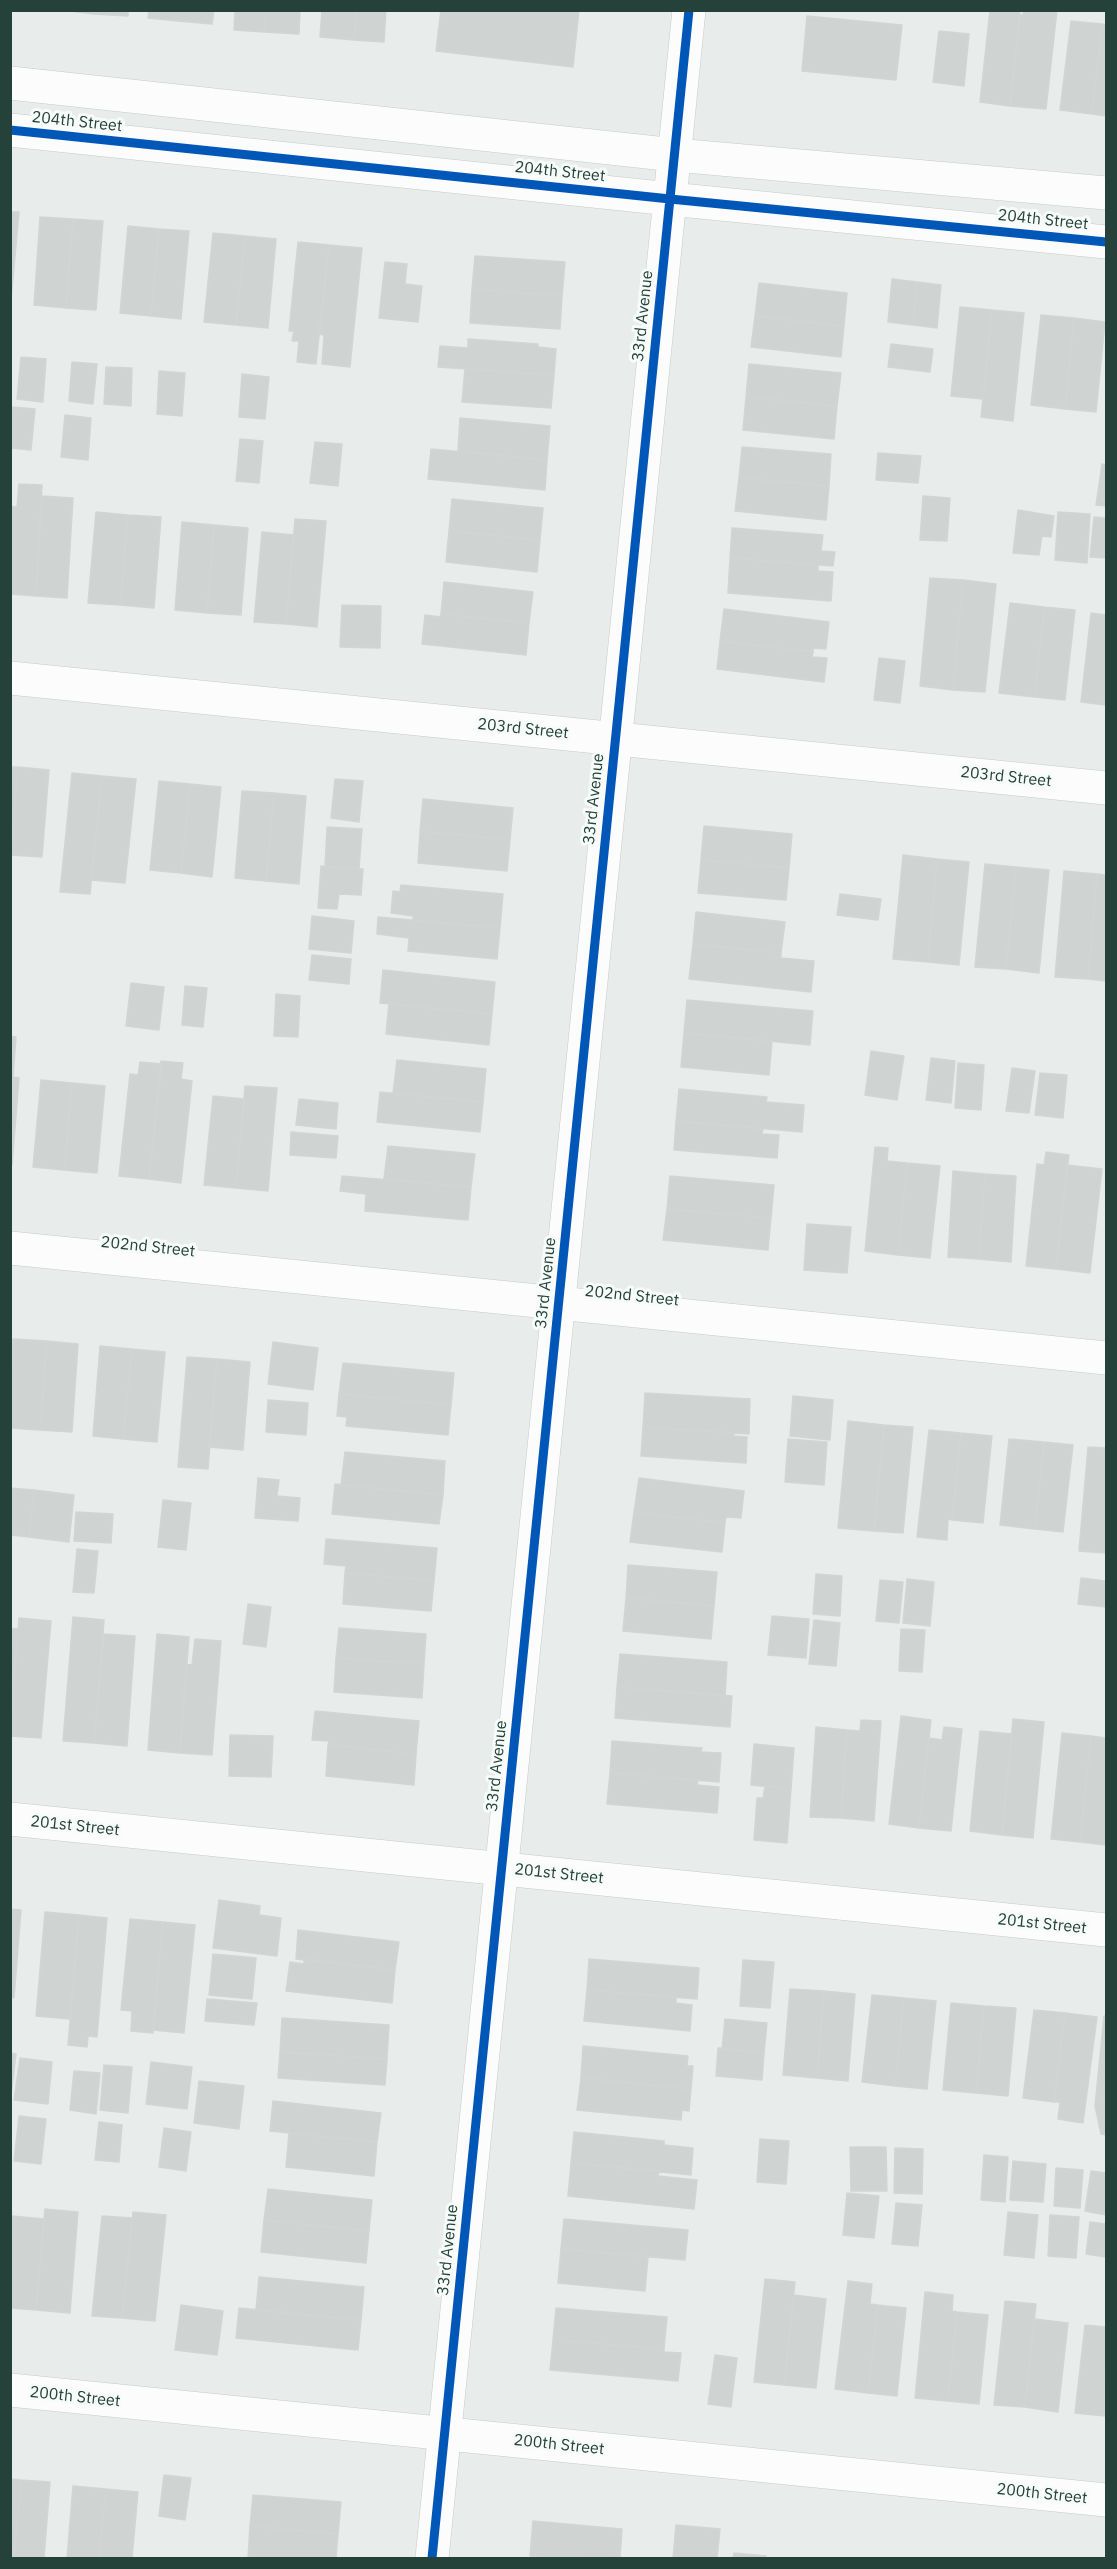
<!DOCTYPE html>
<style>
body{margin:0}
#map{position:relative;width:1117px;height:2569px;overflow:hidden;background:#e8edeb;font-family:"IBM Plex Sans",sans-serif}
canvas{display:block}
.frame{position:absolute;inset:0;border:12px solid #24423a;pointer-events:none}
</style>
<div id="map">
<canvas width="1117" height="2569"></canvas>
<div class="frame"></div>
</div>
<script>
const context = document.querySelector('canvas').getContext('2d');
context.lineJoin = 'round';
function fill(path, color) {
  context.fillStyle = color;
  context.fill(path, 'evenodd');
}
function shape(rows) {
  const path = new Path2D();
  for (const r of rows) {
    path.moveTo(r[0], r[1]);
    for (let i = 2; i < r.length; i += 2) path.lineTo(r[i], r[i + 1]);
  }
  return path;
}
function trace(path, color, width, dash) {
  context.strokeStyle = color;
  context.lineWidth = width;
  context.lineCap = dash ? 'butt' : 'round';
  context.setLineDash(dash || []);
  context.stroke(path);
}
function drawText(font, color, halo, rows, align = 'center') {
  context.font = font + ' "IBM Plex Sans",sans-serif';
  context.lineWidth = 6;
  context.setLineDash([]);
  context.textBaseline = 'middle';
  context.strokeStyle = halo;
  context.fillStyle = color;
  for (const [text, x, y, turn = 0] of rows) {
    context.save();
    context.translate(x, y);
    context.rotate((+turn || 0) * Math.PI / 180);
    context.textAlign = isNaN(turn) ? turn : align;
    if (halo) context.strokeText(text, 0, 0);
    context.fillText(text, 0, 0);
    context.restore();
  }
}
const building = shape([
 [62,10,94,10,94,14,62,10],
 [94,10,128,10,128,16,94,14,94,10],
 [149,10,179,10,178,21,148,18,149,10],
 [179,10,214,10,212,24,178,21,179,10],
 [235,10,266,10,264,32,234,30,235,10],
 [266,10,300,10,299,34,264,32,266,10],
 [322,10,356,10,354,40,320,37,322,10],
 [356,10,386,10,384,42,354,40,356,10],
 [441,10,579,10,573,67,436,51,441,10],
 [990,10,1020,10,1010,106,980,102,990,10],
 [1024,10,1057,10,1046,109,1010,106,1020,15,1023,15,1024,10],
 [807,16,902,25,896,80,802,71,807,16],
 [1071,21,1102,24,1092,114,1060,110,1071,21],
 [1102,24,1106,25,1106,116,1092,114,1102,24],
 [939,31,969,34,964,86,933,82,939,31],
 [10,212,19,212,10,311,10,212],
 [40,217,73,219,66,308,34,305,40,217],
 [73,219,103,221,96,310,66,308,73,219],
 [128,226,159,229,151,316,120,313,128,226],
 [159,229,189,231,181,319,151,316,159,229],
 [213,233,245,236,236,325,204,322,213,233],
 [245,236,276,239,268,328,236,325,245,236],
 [298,242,329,245,316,364,297,362,299,341,292,341,294,331,289,331,298,242],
 [329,245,362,248,350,367,322,364,324,335,319,334,329,245],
 [475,256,565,262,562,296,472,289,475,256],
 [385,262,407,264,405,284,422,286,418,322,379,318,385,262],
 [892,279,917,282,913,325,888,322,892,279],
 [917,282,941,285,937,328,913,325,917,282],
 [759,283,847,293,844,326,755,316,759,283],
 [472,289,562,296,560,329,470,323,472,289],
 [960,307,992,310,983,399,951,396,960,307],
 [992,310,1024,313,1013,421,981,417,992,310],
 [1041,315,1074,318,1065,409,1031,405,1041,315],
 [755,316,844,326,841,357,751,347,755,316],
 [1074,318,1105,322,1096,412,1065,409,1074,318],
 [468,339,538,344,538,347,556,349,554,375,438,367,440,346,468,348,468,339],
 [891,344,933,349,930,372,888,367,891,344],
 [21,357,46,359,43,402,17,399,21,357],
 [72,362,97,364,93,404,69,401,72,362],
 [749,364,841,373,837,406,746,397,749,364],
 [106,367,132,368,131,406,104,404,106,367],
 [465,369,554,375,551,408,462,402,465,369],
 [159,371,185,373,182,416,157,414,159,371],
 [242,374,269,377,265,419,239,417,242,374],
 [746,397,837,406,834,439,743,430,746,397],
 [12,407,35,409,31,450,10,448,12,407],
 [65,415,91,418,88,460,61,457,65,415],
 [460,418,550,426,547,460,458,451,460,418],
 [240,439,263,441,259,483,236,481,240,439],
 [315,442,342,444,338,486,310,483,315,442],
 [742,447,831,454,829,486,739,478,742,447],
 [431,449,547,460,545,490,428,479,431,449],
 [878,453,921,456,918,483,876,480,878,453],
 [1102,464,1106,465,1106,506,1096,505,1102,464],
 [739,478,829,486,826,520,735,511,739,478],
 [19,484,42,485,36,596,10,594,10,506,17,507,19,484],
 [42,496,73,498,67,598,36,596,42,496],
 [923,496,950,498,947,541,920,540,923,496],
 [452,499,543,508,540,540,449,531,452,499],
 [1018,510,1054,516,1051,537,1042,536,1039,555,1013,553,1018,510],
 [96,512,128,515,120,605,88,603,96,512],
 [1058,512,1090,514,1087,563,1055,560,1058,512],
 [128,515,161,517,154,608,120,605,128,515],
 [1094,517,1106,518,1106,558,1090,557,1094,517],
 [295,519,326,521,317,627,286,624,295,519],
 [182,522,214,525,207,613,175,610,182,522],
 [214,525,248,528,241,615,207,613,214,525],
 [732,528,823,535,821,551,835,552,833,566,730,558,732,528],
 [449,531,540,540,537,572,446,562,449,531],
 [262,532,294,535,286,624,254,622,262,532],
 [730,558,818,565,818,571,833,572,831,601,728,593,730,558],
 [930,578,963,580,953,690,920,686,930,578],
 [963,580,996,584,985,692,953,690,963,580],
 [444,582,533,592,529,623,441,614,444,582],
 [1010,603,1044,607,1035,697,999,693,1010,603],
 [342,605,381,606,380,648,340,647,342,605],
 [1044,607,1075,610,1065,700,1035,697,1044,607],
 [724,609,829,622,826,649,813,648,813,652,720,641,724,609],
 [1091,613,1106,615,1106,705,1081,702,1091,613],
 [441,614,529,623,526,655,422,644,425,615,440,617,441,614],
 [720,641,813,652,812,657,827,658,824,682,717,669,720,641],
 [879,658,905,661,900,703,874,700,879,658],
 [10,767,18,767,11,855,10,855,10,767],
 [18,767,49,770,42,857,11,855,18,767],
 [72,773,102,776,90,894,60,892,72,773],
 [102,776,136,779,125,883,91,880,102,776],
 [335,779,363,781,359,822,331,818,335,779],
 [159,781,190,784,181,873,150,870,159,781],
 [190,784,221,787,212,877,181,873,190,784],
 [242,791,274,793,266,881,235,878,242,791],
 [274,793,306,796,299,884,266,881,274,793],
 [423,799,513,808,510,840,420,831,423,799],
 [704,826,792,834,789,868,701,860,704,826],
 [327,827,362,829,359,869,325,867,327,827],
 [420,831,510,840,507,871,418,863,420,831],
 [903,855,937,859,928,962,893,959,903,855],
 [937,859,969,862,959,965,928,962,937,859],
 [701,860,789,868,786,900,698,893,701,860],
 [985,864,1016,867,1006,969,975,967,985,864],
 [321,866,363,869,361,895,339,894,337,909,318,908,321,866],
 [1016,867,1049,870,1039,973,1006,969,1016,867],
 [1064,871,1097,874,1088,979,1055,977,1064,871],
 [1097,874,1106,875,1106,981,1088,979,1097,874],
 [401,885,503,894,500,928,413,920,413,916,391,913,393,891,400,892,401,885],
 [840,894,881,899,878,920,837,915,840,894],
 [696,912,785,922,781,953,693,944,696,912],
 [312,916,354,921,351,953,309,949,312,916],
 [378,917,500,928,497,959,408,951,409,938,377,934,378,917],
 [693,944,781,953,781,958,814,961,811,992,689,979,693,944],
 [312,955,351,959,349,984,309,980,312,955],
 [383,970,495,982,492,1014,380,1003,383,970],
 [131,983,164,987,159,1030,126,1026,131,983],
 [185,986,207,988,203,1027,182,1025,185,986],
 [276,994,300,996,298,1037,274,1036,276,994],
 [687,1000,813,1011,810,1045,684,1033,687,1000],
 [389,1004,492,1014,489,1045,386,1034,389,1004],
 [684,1033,772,1041,769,1075,681,1067,684,1033],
 [10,1036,16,1037,13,1077,19,1078,12,1165,10,1036],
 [871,1051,904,1056,897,1100,865,1095,871,1051],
 [931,1058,955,1061,951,1103,926,1100,931,1058],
 [397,1060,486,1069,483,1102,393,1093,397,1060],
 [161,1061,183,1063,181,1079,192,1081,181,1183,149,1179,161,1061],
 [140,1062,162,1064,149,1179,119,1176,130,1074,138,1075,140,1062],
 [958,1063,984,1065,981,1110,955,1108,958,1063],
 [1012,1068,1035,1071,1029,1113,1006,1111,1012,1068],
 [1040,1073,1067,1075,1063,1118,1035,1115,1040,1073],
 [41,1080,72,1083,64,1170,33,1167,41,1080],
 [72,1083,105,1086,97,1173,64,1170,72,1083],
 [245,1086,277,1088,268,1191,236,1188,245,1086],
 [679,1089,767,1097,766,1102,804,1105,802,1132,676,1121,679,1089],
 [380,1092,483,1102,480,1132,377,1122,380,1092],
 [213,1096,244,1099,236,1188,204,1185,213,1096],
 [299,1099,338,1103,336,1129,296,1125,299,1099],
 [676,1121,763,1129,762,1134,779,1135,777,1158,674,1150,676,1121],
 [291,1132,338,1136,336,1158,290,1155,291,1132],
 [388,1146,475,1154,471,1187,384,1179,388,1146],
 [875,1147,888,1148,887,1161,907,1163,898,1255,865,1251,875,1147],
 [1046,1152,1069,1155,1056,1269,1026,1266,1037,1164,1044,1165,1046,1152],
 [907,1163,940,1166,930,1258,898,1255,907,1163],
 [1067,1165,1102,1169,1090,1273,1056,1269,1067,1165],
 [953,1171,985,1174,979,1259,948,1257,953,1171],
 [985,1174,1016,1176,1011,1262,979,1259,985,1174],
 [342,1176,471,1187,468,1220,365,1211,366,1194,340,1191,342,1176],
 [670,1176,774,1185,771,1218,667,1209,670,1176],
 [667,1209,771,1218,768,1250,663,1240,667,1209],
 [807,1224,851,1227,847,1273,804,1270,807,1224],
 [13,1339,47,1341,40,1430,10,1428,13,1339],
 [47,1341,78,1344,72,1432,40,1430,47,1341],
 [273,1342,318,1348,313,1390,268,1384,273,1342],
 [100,1346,132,1349,123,1439,93,1436,100,1346],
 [132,1349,165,1352,157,1442,123,1439,132,1349],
 [187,1357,217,1359,208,1469,178,1467,187,1357],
 [217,1359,250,1362,243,1450,209,1447,217,1359],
 [343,1363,454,1373,451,1405,339,1394,343,1363],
 [645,1393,750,1399,749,1434,643,1427,645,1393],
 [339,1394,451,1405,448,1435,346,1426,347,1417,337,1416,339,1394],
 [793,1396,833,1400,830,1440,790,1436,793,1396],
 [268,1400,308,1403,306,1435,266,1432,268,1400],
 [848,1421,884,1425,874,1531,838,1528,848,1421],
 [884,1425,913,1427,903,1533,874,1531,884,1425],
 [643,1427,734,1433,734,1436,747,1437,746,1463,641,1456,643,1427],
 [929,1430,961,1433,952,1520,948,1519,947,1540,917,1537,929,1430],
 [961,1433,992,1436,983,1523,952,1520,961,1433],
 [788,1439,827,1442,824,1485,785,1482,788,1439],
 [1009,1439,1044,1442,1035,1529,1000,1525,1009,1439],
 [1044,1442,1073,1445,1063,1532,1035,1529,1044,1442],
 [1088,1447,1106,1448,1106,1553,1079,1551,1088,1447],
 [345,1452,445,1461,443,1495,341,1485,345,1452],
 [258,1478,279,1480,277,1496,300,1498,298,1521,255,1518,258,1478],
 [639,1478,744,1491,741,1518,726,1517,725,1523,634,1512,639,1478],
 [335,1484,443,1495,439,1524,332,1514,335,1484],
 [10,1488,34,1490,29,1537,10,1535,10,1488],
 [34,1490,74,1495,69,1542,29,1537,34,1490],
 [163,1500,191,1503,186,1550,158,1547,163,1500],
 [76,1512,113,1514,111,1543,74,1541,76,1512],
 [634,1512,725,1523,722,1552,630,1542,634,1512],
 [326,1539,437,1548,434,1581,345,1573,346,1566,324,1564,326,1539],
 [77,1549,98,1551,94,1593,73,1592,77,1549],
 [628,1565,717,1572,714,1606,626,1598,628,1565],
 [345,1573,434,1581,431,1611,343,1604,345,1573],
 [816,1574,842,1576,840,1616,813,1614,816,1574],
 [1081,1578,1106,1581,1106,1607,1078,1604,1081,1578],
 [907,1579,934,1582,930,1626,903,1623,907,1579],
 [880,1580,903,1582,899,1623,876,1621,880,1580],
 [626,1598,714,1606,711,1639,623,1631,626,1598],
 [248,1604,271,1607,266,1647,243,1644,248,1604],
 [772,1616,809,1619,806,1658,768,1655,772,1616],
 [73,1617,104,1620,94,1743,63,1741,73,1617],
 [19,1618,51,1621,41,1738,10,1736,19,1618],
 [814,1620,840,1623,836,1666,809,1664,814,1620],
 [10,1628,18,1629,10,1716,10,1628],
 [339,1628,426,1634,424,1664,336,1658,339,1628],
 [901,1629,925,1630,922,1672,899,1671,901,1629],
 [104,1634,135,1636,127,1746,94,1743,104,1634],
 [157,1634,189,1637,180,1753,148,1750,157,1634],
 [195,1639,221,1641,212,1755,180,1753,186,1664,192,1665,195,1639],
 [620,1654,727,1662,725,1696,617,1687,620,1654],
 [336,1658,424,1664,422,1698,334,1692,336,1658],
 [617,1687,732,1696,730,1727,615,1718,617,1687],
 [315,1711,419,1721,416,1754,328,1745,329,1741,312,1740,315,1711],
 [901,1716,931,1720,919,1828,889,1824,901,1716],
 [1013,1719,1044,1722,1033,1838,1002,1835,1013,1719],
 [861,1720,881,1721,874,1821,841,1818,847,1730,860,1731,861,1720],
 [816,1727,847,1730,841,1818,810,1817,816,1727],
 [944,1727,962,1729,951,1831,919,1828,929,1738,942,1740,944,1727],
 [980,1731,1012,1734,1002,1835,970,1831,980,1731],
 [1062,1733,1091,1736,1080,1842,1051,1839,1062,1733],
 [230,1735,273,1736,271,1777,229,1776,230,1735],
 [1091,1736,1106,1738,1106,1845,1080,1842,1091,1736],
 [612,1741,702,1748,701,1752,721,1753,719,1782,610,1773,612,1741],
 [754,1744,794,1748,791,1789,751,1785,754,1744],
 [328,1745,416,1754,414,1785,326,1776,328,1745],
 [610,1773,698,1780,697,1785,719,1787,717,1813,607,1804,610,1773],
 [765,1786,791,1789,787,1843,754,1840,757,1798,763,1798,765,1786],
 [219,1900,260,1906,259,1915,281,1918,277,1956,213,1948,219,1900],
 [10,1909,21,1910,14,1998,10,1997,10,1909],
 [45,1912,79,1915,70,2019,36,2016,45,1912],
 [79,1915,107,1918,97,2037,88,2036,87,2047,68,2045,79,1915],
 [130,1919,163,1922,153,2033,131,2031,132,2011,121,2010,130,1919],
 [163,1922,195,1925,184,2033,153,2030,163,1922],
 [298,1930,399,1942,395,1970,296,1959,298,1930],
 [213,1954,256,1958,252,1999,209,1995,213,1954],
 [304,1959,395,1970,392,2003,286,1991,290,1962,304,1964,304,1959],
 [589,1959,699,1968,697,1999,587,1990,589,1959],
 [743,1960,774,1962,770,2008,740,2006,743,1960],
 [790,1989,824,1991,817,2078,783,2075,790,1989],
 [587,1990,676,1997,676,2003,692,2005,690,2031,584,2021,587,1990],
 [824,1991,855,1994,848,2081,817,2078,824,1991],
 [872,1995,904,1998,895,2086,862,2082,872,1995],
 [904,1998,936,2001,927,2089,895,2086,904,1998],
 [207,1999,257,2003,254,2025,205,2021,207,1999],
 [951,2003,984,2006,976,2093,943,2090,951,2003],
 [984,2006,1016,2008,1008,2096,976,2093,984,2006],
 [1034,2010,1065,2013,1054,2102,1023,2098,1034,2010],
 [1065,2013,1097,2017,1083,2123,1058,2119,1060,2102,1054,2102,1065,2013],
 [1104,2016,1106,2016,1106,2135,1101,2134,1095,2106,1104,2016],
 [282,2018,389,2025,387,2059,280,2052,282,2018],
 [725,2019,767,2023,764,2053,722,2049,725,2019],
 [583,2046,688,2056,687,2066,693,2066,691,2089,581,2078,583,2046],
 [718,2048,764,2053,762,2080,716,2076,718,2048],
 [280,2052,387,2059,385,2085,278,2078,280,2052],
 [10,2053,16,2054,11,2095,10,2095,10,2053],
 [20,2058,52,2062,48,2104,14,2100,20,2058],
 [151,2062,192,2067,187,2109,146,2104,151,2062],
 [104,2065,132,2067,128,2113,100,2110,104,2065],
 [74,2071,100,2073,96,2114,70,2110,74,2071],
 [581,2078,691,2089,689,2111,682,2110,681,2120,577,2110,581,2078],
 [199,2081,244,2086,239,2129,194,2123,199,2081],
 [273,2101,381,2113,377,2142,270,2131,273,2101],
 [19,2116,46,2119,41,2164,14,2161,19,2116],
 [99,2122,122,2125,119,2162,95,2160,99,2122],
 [164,2128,191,2132,186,2171,159,2167,164,2128],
 [574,2132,664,2141,664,2145,693,2148,691,2175,571,2163,574,2132],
 [289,2133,377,2142,374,2176,286,2167,289,2133],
 [760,2139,789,2141,786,2184,757,2182,760,2139],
 [850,2147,886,2147,887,2191,851,2191,850,2147],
 [895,2148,923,2149,922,2194,894,2193,895,2148],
 [984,2155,1008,2157,1005,2202,981,2200,984,2155],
 [1013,2161,1046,2164,1043,2202,1010,2200,1013,2161],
 [571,2163,659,2171,658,2176,697,2180,694,2209,568,2196,571,2163],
 [1056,2168,1083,2170,1080,2208,1054,2206,1056,2168],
 [1091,2171,1106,2173,1106,2215,1085,2211,1091,2171],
 [268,2189,372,2200,369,2231,264,2220,268,2189],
 [847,2193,879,2196,874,2238,843,2235,847,2193],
 [896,2203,922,2205,918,2246,892,2244,896,2203],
 [45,2209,78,2212,70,2313,36,2310,45,2209],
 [133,2212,166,2215,155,2321,122,2318,133,2212],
 [1008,2212,1038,2215,1034,2258,1004,2255,1008,2212],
 [1050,2215,1079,2217,1076,2258,1048,2256,1050,2215],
 [12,2216,44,2219,36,2310,10,2308,12,2216],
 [102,2216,132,2218,122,2318,92,2316,102,2216],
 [564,2219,688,2230,685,2260,561,2249,564,2219],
 [264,2220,369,2231,366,2263,261,2252,264,2220],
 [1090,2222,1106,2224,1106,2257,1086,2254,1090,2222],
 [561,2249,648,2257,645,2291,558,2283,561,2249],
 [259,2277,364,2287,361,2320,256,2310,259,2277],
 [765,2279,795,2282,784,2385,754,2382,765,2279],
 [848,2281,872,2284,870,2304,878,2305,868,2393,835,2389,848,2281],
 [925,2292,953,2295,952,2311,957,2312,948,2401,915,2398,925,2292],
 [794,2295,826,2299,816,2388,784,2385,794,2295],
 [1005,2301,1036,2304,1025,2407,994,2405,1005,2301],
 [181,2305,223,2311,217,2355,175,2350,181,2305],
 [878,2305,906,2308,897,2396,868,2393,878,2305],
 [239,2308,361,2320,358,2350,236,2338,239,2308],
 [556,2308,667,2317,664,2349,553,2340,556,2308],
 [957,2312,988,2315,979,2404,948,2401,957,2312],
 [1034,2319,1068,2323,1058,2412,1025,2407,1034,2319],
 [1085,2325,1106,2327,1105,2416,1075,2413,1085,2325],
 [553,2340,664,2349,664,2352,681,2353,678,2381,550,2370,553,2340],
 [715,2355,737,2358,731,2407,708,2404,715,2355],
 [164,2475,191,2478,185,2520,159,2516,164,2475],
 [10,2479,21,2480,14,2558,10,2558,10,2479],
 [21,2480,50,2482,44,2558,14,2558,21,2480],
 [73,2486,106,2489,99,2558,67,2558,73,2486],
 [106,2489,138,2492,132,2558,99,2558,106,2489],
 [253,2495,341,2502,338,2534,250,2526,253,2495],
 [533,2521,622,2529,620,2558,530,2556,533,2521],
 [676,2525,720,2529,717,2558,673,2558,676,2525],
 [250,2526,338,2534,336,2558,248,2558,250,2526],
 [734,2553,766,2556,766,2558,733,2558,734,2553]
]);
fill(building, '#cfd4d2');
trace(building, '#d1d6d4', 1.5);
const minor = shape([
 [10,83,675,155,1106,193],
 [10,130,670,199,1106,242],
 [10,678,1106,788],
 [10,1248,1106,1358],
 [10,1819,1106,1930],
 [10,2390,1106,2500],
 [432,2558,689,10]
]);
trace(minor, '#c5cac8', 34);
trace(minor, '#fcfcfc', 33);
trace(shape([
 [10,130,670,199,1106,242],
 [432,2558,689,10]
]), '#0057b8', 9);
drawText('16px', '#24423a', '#f7fbf9', [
 ["204th Street",77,122,6],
 ["204th Street",560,172,6],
 ["204th Street",1043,220,6],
 ["33rd Avenue",643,316,-84],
 ["203rd Street",523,729,6],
 ["203rd Street",1006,777,6],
 ["33rd Avenue",594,799,-84],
 ["202nd Street",148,1247,6],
 ["33rd Avenue",546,1283,-84],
 ["202nd Street",632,1296,6],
 ["33rd Avenue",497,1766,-84],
 ["201st Street",75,1826,6],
 ["201st Street",559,1874,6],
 ["201st Street",1042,1924,6],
 ["33rd Avenue",448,2250,-84],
 ["200th Street",75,2397,6],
 ["200th Street",559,2445,6],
 ["200th Street",1042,2494,6]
]);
</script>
